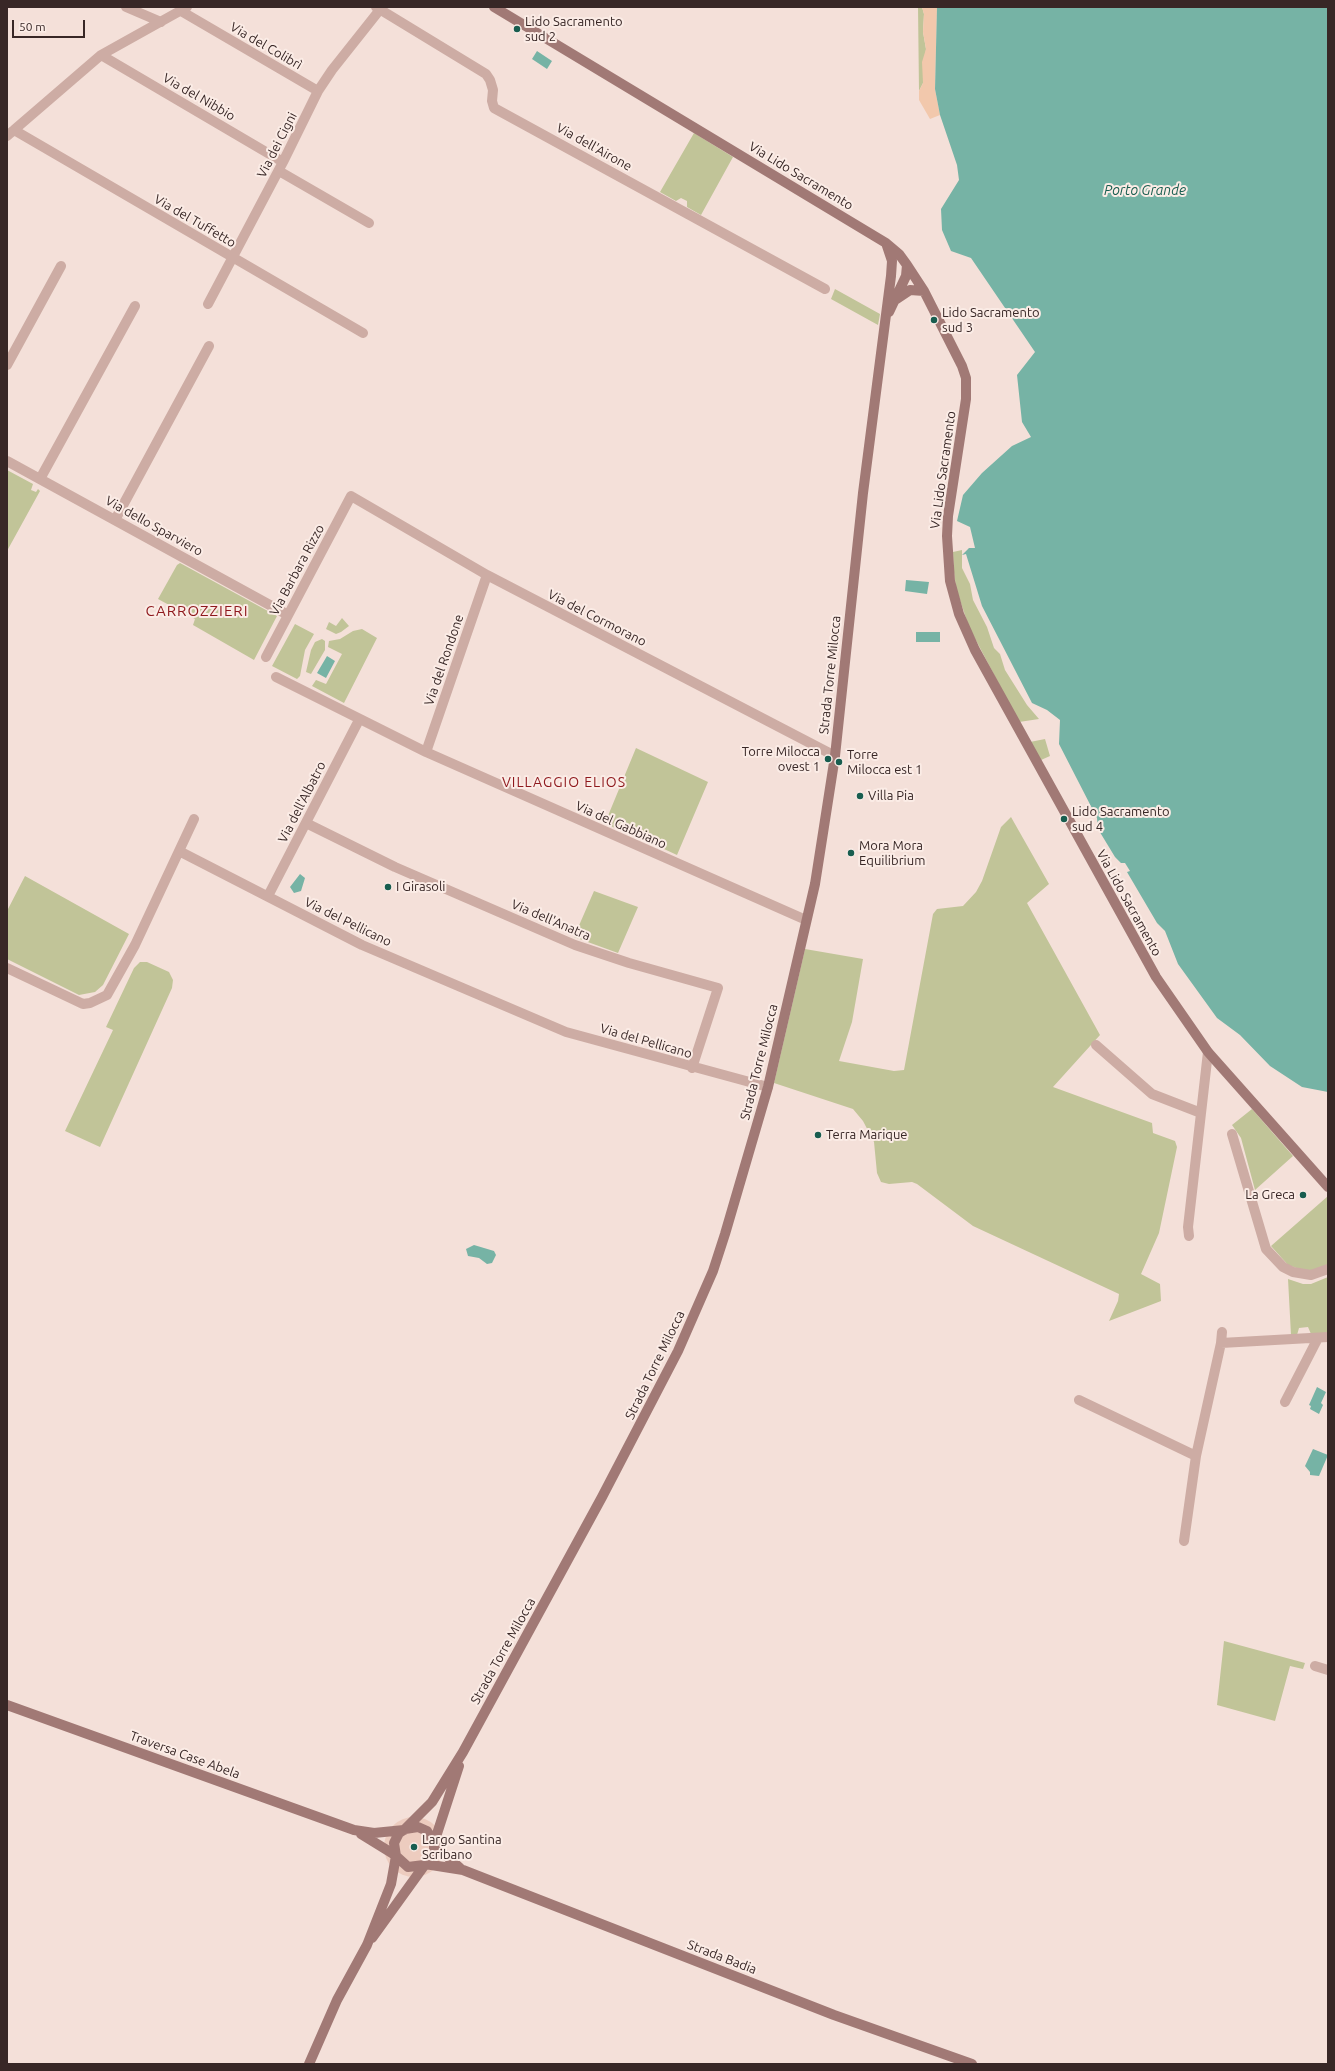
<!DOCTYPE html>
<meta charset="utf-8">
<style>
body{margin:0}
#map{position:relative;width:1335px;height:2071px;overflow:hidden;background:#f4e0d9;font-family:Ubuntu,sans-serif}
canvas{display:block}
.frame{position:absolute;inset:0;border:8px solid #382726;pointer-events:none}
.scale{position:absolute;left:12px;top:20px;width:73px;height:18px;box-sizing:border-box;border:2px solid #382726;border-top:0;padding-left:5px;font-size:12px;line-height:14px;white-space:nowrap;color:#382726;-webkit-text-stroke:3px #fbece6;paint-order:stroke}
</style>
<div id="map">
<canvas width="1335" height="2071"></canvas>
<div class="frame"></div>
<div class="scale">50 m</div>
</div>
<script>
const context = document.querySelector('canvas').getContext('2d');
context.lineJoin = 'round';
function fill(path, color) {
  context.fillStyle = color;
  context.fill(path, 'evenodd');
}
function shape(rows) {
  const path = new Path2D();
  for (const r of rows) {
    if (r.length === 3) {
      path.moveTo(r[0] + r[2], r[1]);
      path.arc(r[0], r[1], r[2], 0, 2 * Math.PI);
      continue;
    }
    path.moveTo(r[0], r[1]);
    for (let i = 2; i < r.length; i += 2) path.lineTo(r[i], r[i + 1]);
  }
  return path;
}
function trace(path, color, width, dash) {
  context.strokeStyle = color;
  context.lineWidth = width;
  context.lineCap = dash ? 'butt' : 'round';
  context.setLineDash(dash || []);
  context.stroke(path);
}
function drawText(font, color, halo, rows, align = 'center') {
  context.font = font + ' Ubuntu,sans-serif';
  context.lineWidth = 4;
  context.setLineDash([]);
  context.textBaseline = 'middle';
  context.strokeStyle = halo;
  context.fillStyle = color;
  for (const [text, x, y, turn = 0] of rows) {
    context.save();
    context.translate(x, y);
    context.rotate((+turn || 0) * Math.PI / 180);
    context.textAlign = isNaN(turn) ? turn : align;
    if (halo) context.strokeText(text, 0, 0);
    context.fillText(text, 0, 0);
    context.restore();
  }
}
fill(shape([
 [918,7,922,7,924,14,923,32,926,49,923,83,919,91],
 [694,133,733,157,701,215,687,207,687,201,681,198,676,201,660,192],
 [835,289,880,314,878,325,831,299],
 [7,470,33,484,31,490,36,492,38,489,40,491,7,551],
 [962,550,962,568,970,584,973,600,987,627,994,648,1000,654,1005,670,1027,705,1039,719,1019,722,969,627,956,588,954,572,953,552],
 [180,563,277,616,254,660,193,625,195,619,158,599,177,565],
 [342,618,349,626,341,632,336,634,326,629,329,622,336,626],
 [295,624,314,634,305,650,300,676,297,679,272,666],
 [362,629,377,638,344,703,312,686,316,680,326,684,342,654,328,647,329,641,340,639,353,631],
 [322,639,325,641,325,650,311,674,306,672,311,650,315,642],
 [1045,739,1050,756,1041,760,1030,742],
 [636,748,708,782,677,855,664,849,664,845,660,843,657,842,652,844,627,833,626,829,621,827,617,829,605,823],
 [1011,817,1049,884,1027,903,1100,1035,1053,1087,1152,1123,1153,1133,1175,1141,1177,1147,1159,1233,1141,1274,1160,1284,1161,1301,1109,1321,1118,1301,1119,1294,973,1226,917,1184,912,1182,889,1184,881,1182,877,1173,874,1142,863,1121,853,1109,774,1083,805,949,863,959,852,1022,839,1061,894,1071,904,1070,933,914,937,909,963,906,976,892,982,881,1001,827],
 [25,876,129,934,103,985,95,992,79,995,7,959,7,911],
 [594,891,638,907,618,953,574,937],
 [140,962,147,962,169,972,173,980,172,988,100,1147,65,1131,113,1030,106,1027,134,968],
 [1252,1109,1293,1156,1255,1190,1241,1138,1232,1125],
 [1328,1196,1328,1265,1308,1272,1288,1265,1271,1246],
 [1328,1277,1328,1333,1311,1334,1308,1327,1299,1328,1297,1335,1291,1335,1288,1279,1303,1284,1311,1284],
 [1224,1641,1305,1663,1303,1669,1290,1666,1275,1721,1217,1705]
]), '#c1c498');
fill(shape([
 [922,7,937,7,935,89,940,115,930,119,919,100,919,91,923,83,922,62,926,49,923,32,924,14]
]), '#f2c8ac');
fill(shape([
 [414,1847,30]
]), '#edccbf');
fill(shape([
 [937,7,1328,7,1328,1092,1302,1087,1270,1066,1240,1035,1217,1018,1178,964,1165,931,1157,923,1127,872,1130,871,1125,863,1121,863,1115,857,1098,829,1097,818,1059,744,1060,720,1047,710,1032,703,982,606,966,554,962,555,969,548,975,548,970,527,957,521,963,495,982,473,1012,446,1031,437,1022,422,1017,375,1035,352,971,258,951,251,942,230,941,209,959,180,957,165,940,115,935,89],
 [537,51,552,61,547,69,532,59],
 [906,580,929,582,927,594,905,591],
 [916,632,940,632,940,642,916,642],
 [327,656,335,661,326,678,317,673],
 [300,874,305,878,301,891,294,893,290,887],
 [474,1245,494,1251,496,1255,492,1263,487,1264,479,1258,468,1256,466,1249],
 [1317,1387,1326,1392,1321,1403,1323,1405,1319,1414,1310,1409,1311,1406,1309,1405],
 [1313,1449,1328,1455,1319,1476,1310,1475,1310,1472,1305,1466]
]), '#76b3a5');
trace(shape([
 [126,7,161,22],
 [376,7,486,74,490,80,493,90,492,101,494,108,825,289],
 [181,11,318,91],
 [101,55,283,162],
 [14,130,363,333],
 [7,136,101,55,187,7],
 [279,171,369,223],
 [208,304,283,162,318,91,332,70,382,7],
 [7,365,61,266],
 [7,461,288,615],
 [40,479,135,306],
 [115,520,209,346],
 [266,657,351,496,487,575,835,756],
 [276,677,426,752,806,920],
 [426,752,487,575],
 [306,823,395,867,575,945,629,963,718,988,692,1068],
 [179,851,194,819],
 [268,896,359,720],
 [7,968,83,1004,90,1003,107,995,135,945,179,851,362,945,566,1032,768,1087],
 [1096,1045,1152,1094,1201,1113],
 [1232,1134,1266,1249,1283,1267,1293,1272,1311,1275,1328,1269],
 [1189,1236,1188,1227,1208,1052],
 [1221,1343,1222,1332],
 [1079,1400,1196,1456],
 [1285,1402,1318,1338],
 [1184,1541,1196,1456,1221,1343,1328,1337],
 [1315,1666,1328,1670]
]), '#cdaca4', 10);
trace(shape([
 [494,7,886,243,899,254,907,265,924,291,962,366,966,378,966,399,948,516,947,536,950,581,959,614,975,650,1156,977,1208,1052,1328,1187],
 [895,300,910,290,924,291],
 [889,312,906,276,907,265],
 [7,1705,354,1830,374,1833,404,1830],
 [405,1829,432,1802,463,1752,602,1497,678,1351,713,1271,725,1234,768,1087,815,884,823,833,835,756,863,493,891,276,892,261,886,243],
 [361,1834,395,1855],
 [434,1843,459,1766],
 [434,1845,460,1868],
 [425,1864,463,1870,834,2015,972,2064],
 [372,1938,434,1852,434,1843,427,1831,418,1827,405,1829,399,1833,394,1843,396,1856,408,1867,424,1865],
 [309,2064,337,2000,367,1945,391,1884,396,1856]
]), '#a17975', 10);
for (const [x, y, r, color] of [
 [517,29,4,"#185d4f"],
 [934,320,4,"#185d4f"],
 [828,759,4,"#185d4f"],
 [839,762,4,"#185d4f"],
 [860,796,4,"#185d4f"],
 [1064,819,4,"#185d4f"],
 [851,853,4,"#185d4f"],
 [388,887,4,"#185d4f"],
 [818,1135,4,"#185d4f"],
 [1303,1195,4,"#185d4f"],
 [414,1847,4,"#185d4f"]
]) {
  const dot = new Path2D();
  dot.arc(x, y, r, 0, 2 * Math.PI);
  context.fillStyle = color;
  context.fill(dot);
  trace(dot, '#fbece6', 1.5);
}
drawText('13px', '#382726', '#fbece6', [
 ["Lido Sacramento",525,22],
 ["sud 2",525,37],
 ["Lido Sacramento",942,313],
 ["sud 3",942,328],
 ["Torre Milocca",820,752,"right"],
 ["ovest 1",820,767,"right"],
 ["Torre",847,755],
 ["Milocca est 1",847,770],
 ["Villa Pia",868,796],
 ["Lido Sacramento",1072,812],
 ["sud 4",1072,827],
 ["Mora Mora",859,846],
 ["Equilibrium",859,861],
 ["I Girasoli",396,887],
 ["Terra Marique",826,1135],
 ["La Greca",1295,1195,"right"],
 ["Largo Santina",422,1840],
 ["Scribano",422,1855]
], 'left');
drawText('13px', '#382726', '#fbece6', [
 ["Via del Colibrì",266,46,30],
 ["Via del Nibbio",199,97,30],
 ["Via dei Cigni",277,145,-63],
 ["Via dell'Airone",594,147,29],
 ["Via Lido Sacramento",801,176,31],
 ["Via del Tuffetto",195,221,30],
 ["Via Lido Sacramento",943,470,-82],
 ["Via dello Sparviero",154,526,29],
 ["Via Barbara Rizzo",297,570,-62],
 ["Via del Cormorano",597,618,27],
 ["Via del Rondone",444,660,-71],
 ["Strada Torre Milocca",830,675,-84],
 ["Via dell'Albatro",302,802,-63],
 ["Via del Gabbiano",621,825,24],
 ["Via Lido Sacramento",1129,903,61],
 ["Via dell'Anatra",551,920,23],
 ["Via del Pellicano",348,922,26],
 ["Via del Pellicano",646,1041,16],
 ["Strada Torre Milocca",759,1062,-76],
 ["Strada Torre Milocca",655,1365,-64],
 ["Strada Torre Milocca",503,1651,-61],
 ["Traversa Case Abela",185,1755,20],
 ["Strada Badia",722,1957,21]
]);
drawText('italic 14px', '#185d4f', '#fbece6', [
 ["Porto Grande",1145,190]
]);
context.letterSpacing = '1px';
drawText('14px', '#8e181c', '#fbece6', [
 ["VILLAGGIO ELIOS",564,782]
]);
context.letterSpacing = '0px';
context.letterSpacing = '1px';
drawText('15px', '#8e181c', '#fbece6', [
 ["CARROZZIERI",197,611]
]);
context.letterSpacing = '0px';
</script>
